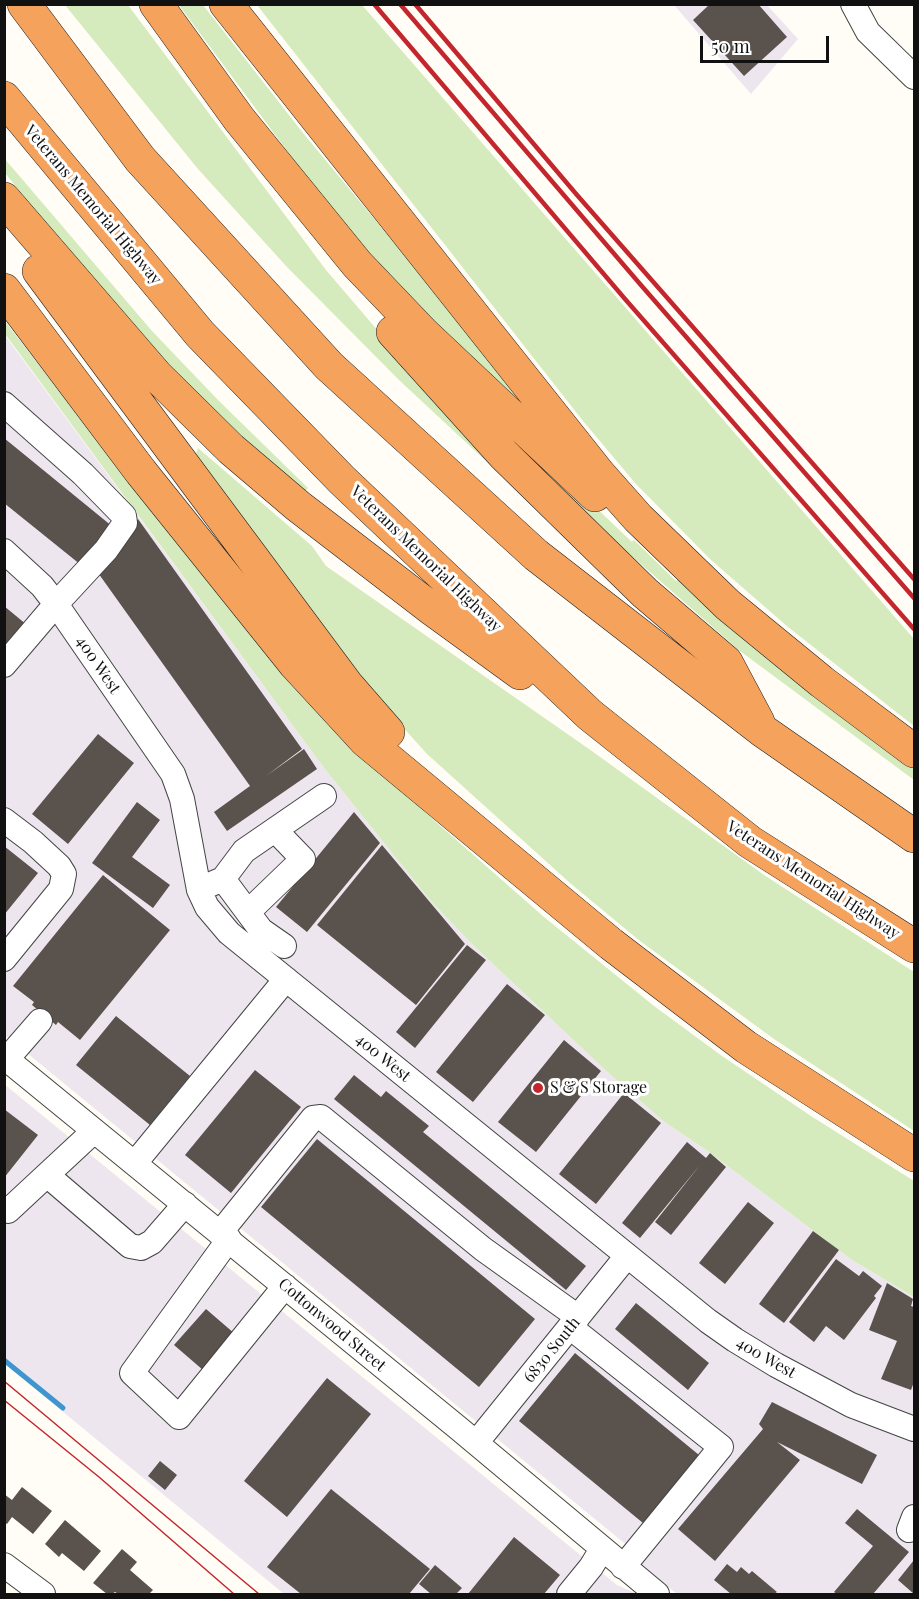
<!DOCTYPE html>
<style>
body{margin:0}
#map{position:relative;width:919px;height:1599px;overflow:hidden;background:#fffdf5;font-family:"Playfair Display",serif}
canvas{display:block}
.frame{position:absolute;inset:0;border:6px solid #111;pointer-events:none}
.scale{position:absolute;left:700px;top:36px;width:129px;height:27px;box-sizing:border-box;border:3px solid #111;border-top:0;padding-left:8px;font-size:18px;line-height:21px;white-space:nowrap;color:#111;-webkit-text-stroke:4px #fff;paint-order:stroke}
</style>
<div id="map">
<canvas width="919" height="1599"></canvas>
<div class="frame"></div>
<div class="scale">50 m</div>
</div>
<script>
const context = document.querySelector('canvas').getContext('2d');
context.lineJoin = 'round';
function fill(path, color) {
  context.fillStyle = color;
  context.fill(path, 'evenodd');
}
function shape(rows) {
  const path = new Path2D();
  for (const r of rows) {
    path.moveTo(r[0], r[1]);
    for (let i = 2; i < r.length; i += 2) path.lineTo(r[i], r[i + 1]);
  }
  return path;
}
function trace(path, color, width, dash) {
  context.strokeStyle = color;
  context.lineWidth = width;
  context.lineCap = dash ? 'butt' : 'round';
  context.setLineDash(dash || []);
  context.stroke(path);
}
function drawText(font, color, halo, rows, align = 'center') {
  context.font = font + ' "Playfair Display",serif';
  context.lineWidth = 6;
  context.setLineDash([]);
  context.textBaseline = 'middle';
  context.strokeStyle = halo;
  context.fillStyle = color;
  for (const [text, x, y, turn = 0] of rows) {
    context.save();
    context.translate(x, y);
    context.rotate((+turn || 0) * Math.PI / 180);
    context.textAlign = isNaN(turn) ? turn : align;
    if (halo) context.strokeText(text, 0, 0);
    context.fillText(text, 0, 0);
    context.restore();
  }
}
fill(shape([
 [674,5,767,5,798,39,751,94],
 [4,334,324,768,429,899,473,945,603,1068,663,1121,709,1152,852,1260,914,1297,914,1594,677,1594,643,1567,640,1556,5,1035],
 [4,1084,617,1585,637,1594,284,1594,5,1364]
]), '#eee6ef');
fill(shape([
 [65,5,128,5,326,270,503,477,399,380,287,267,198,169],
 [179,5,203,5,303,133,449,309,525,405,522,407,411,301,336,217],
 [257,5,362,5,914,639,914,726,788,627,711,560,636,484,583,421],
 [4,158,152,331,218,400,308,488,301,496,202,408,107,299,5,173],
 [4,320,167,531,238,616,371,759,428,815,544,917,654,1006,722,1056,811,1116,914,1181,914,1297,852,1260,709,1152,663,1121,603,1068,473,945,429,899,324,768,8,338,5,334],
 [499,427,569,482,632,542,634,540,676,581,678,580,914,766,914,780,740,651,594,523],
 [198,448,312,546,326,566,589,749,764,875,914,972,914,1131,774,1039,640,941,570,883,427,754,342,660,195,457]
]), '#d5ebbd');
trace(shape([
 [4,1360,63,1408]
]), '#3f96cf', 5);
fill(shape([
 [710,4,758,4,787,37,744,76,693,20],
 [4,438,113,527,81,565,4,503],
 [138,519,302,749,266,776,304,749,317,769,227,831,214,812,250,786,96,570],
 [4,606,27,625,4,653],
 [98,734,134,763,68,844,32,814],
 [137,802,160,820,132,857,170,885,153,908,92,863],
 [354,812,380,843,307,932,276,907],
 [382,845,465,944,416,1005,317,925],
 [4,846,38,873,4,915],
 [103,875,170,930,80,1040,58,1022,56,1025,32,1005,34,1002,13,986],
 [467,945,486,960,415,1048,396,1032],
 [507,984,545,1015,473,1102,436,1072],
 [116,1016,190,1076,150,1125,76,1065],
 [564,1040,601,1071,536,1152,498,1122],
 [255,1070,301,1107,231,1193,185,1155],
 [354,1075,381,1097,386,1091,429,1126,423,1132,586,1266,566,1290,334,1099],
 [624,1093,661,1123,596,1204,559,1174],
 [4,1109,38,1135,4,1178],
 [317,1139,535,1319,479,1387,261,1207],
 [687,1142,706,1158,710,1153,726,1167,671,1235,655,1222,700,1165,640,1238,622,1223],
 [748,1202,774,1223,725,1284,699,1263],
 [813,1231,839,1250,784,1323,759,1304],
 [836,1259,859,1276,863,1271,882,1286,874,1296,876,1298,844,1340,826,1326,814,1342,789,1322],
 [887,1283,913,1299,911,1306,914,1307,914,1382,911,1390,881,1379,897,1341,869,1330],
 [636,1303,709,1363,688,1390,615,1329],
 [206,1309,235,1334,203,1370,174,1345],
 [575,1353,699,1455,643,1523,519,1421],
 [327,1378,371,1414,287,1517,244,1481],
 [772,1402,877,1455,862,1484,777,1442,800,1460,715,1561,678,1529,763,1429,759,1424],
 [160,1461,177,1475,165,1490,148,1476],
 [22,1487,52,1511,33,1534,12,1517,7,1524,4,1522,4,1494,12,1500],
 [331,1489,430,1569,409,1594,301,1594,267,1567],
 [857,1509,909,1552,873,1594,837,1594,834,1592,873,1546,845,1523],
 [65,1520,101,1551,84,1571,62,1553,59,1557,45,1544],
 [514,1537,560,1575,544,1594,468,1594],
 [122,1549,137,1562,130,1570,153,1590,149,1594,118,1594,115,1592,112,1594,107,1594,93,1583],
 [914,1560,914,1594,898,1580],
 [727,1564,737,1572,741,1567,749,1574,752,1571,777,1592,774,1594,731,1594,714,1580],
 [435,1565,462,1588,456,1594,431,1594,419,1584]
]), '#5a524d');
const minor = shape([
 [853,4,868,32,914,77],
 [4,404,83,474,124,516,125,523,106,550,56,604,4,665],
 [4,551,42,586,56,604,173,774,182,799,199,890,207,907,229,933,708,1321,735,1340,776,1365,851,1405,914,1429],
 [4,820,33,842,59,866,64,874,61,889,4,959],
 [223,879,244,851,324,796],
 [209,885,223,879,261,930,284,946],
 [248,912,303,859,275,830],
 [4,1057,457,1427,657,1594],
 [7,1059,40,1021],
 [135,1163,286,979],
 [47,1175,130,1246,141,1248,152,1242,185,1204],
 [4,1208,8,1211,94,1131],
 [220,1233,313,1118,321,1117,483,1249,578,1317],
 [229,1239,132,1373,179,1417,285,1286],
 [570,1327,721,1447,623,1567],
 [476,1443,627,1256],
 [909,1530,914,1517],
 [4,1565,43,1594],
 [569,1594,591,1567,602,1549]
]);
const highway = shape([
 [24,4,140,159,329,366,536,555,763,731,914,836],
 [156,4,239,119,357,264,422,332,595,495],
 [226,4,599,474,638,518,728,605,822,682,914,751],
 [4,98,200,334,342,480,590,715,750,842,914,946],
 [4,199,157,376,231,449,298,506,432,609,520,673],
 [39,271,347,685,388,732],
 [4,290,141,472,295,664,366,741,611,944,746,1047,914,1155],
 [393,332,504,455,645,593,726,662,758,722]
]);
trace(minor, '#444', 26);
trace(highway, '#222', 34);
trace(minor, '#fff', 24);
trace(highway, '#f5a25d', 33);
trace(shape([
 [4,1381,259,1594],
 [4,1400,99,1477,234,1594]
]), '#c4262e', 1.5);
trace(shape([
 [374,4,625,299,914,629],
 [400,4,640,284,914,598],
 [415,4,577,195,914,579]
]), '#c4262e', 4.5);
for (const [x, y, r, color] of [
 [538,1088,6,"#c4262e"]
]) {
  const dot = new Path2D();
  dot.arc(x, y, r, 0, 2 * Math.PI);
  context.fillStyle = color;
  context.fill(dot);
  trace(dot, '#fff', 2);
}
drawText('16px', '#111', '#fff', [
 ["Veterans Memorial Highway",93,205,50],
 ["Veterans Memorial Highway",426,559,44],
 ["400 West",98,665,56],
 ["Veterans Memorial Highway",813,880,33],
 ["400 West",383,1058,39],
 ["Cottonwood Street",332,1325,40],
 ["6830 South",552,1350,-51],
 ["400 West",766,1358,30]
]);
drawText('16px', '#111', '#fff', [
 ["S & S Storage",550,1088]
], 'left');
</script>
